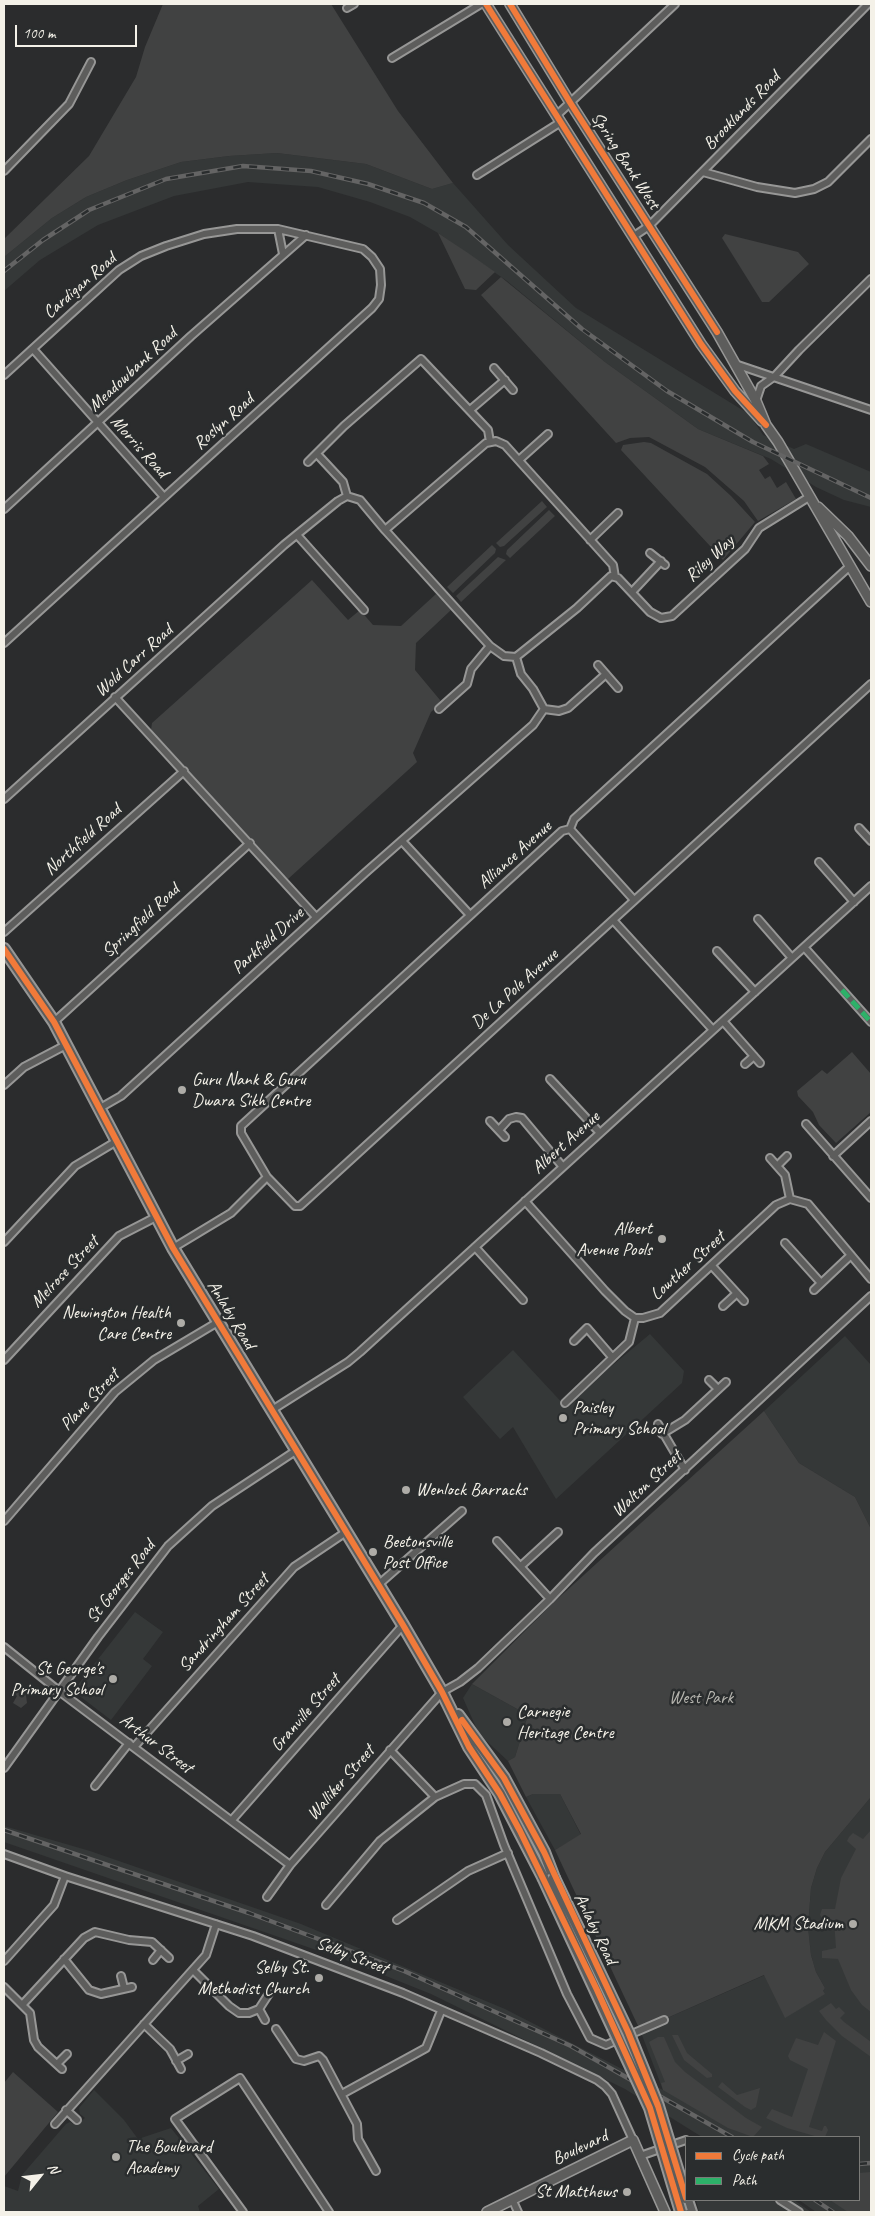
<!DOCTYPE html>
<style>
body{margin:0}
#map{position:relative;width:875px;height:2216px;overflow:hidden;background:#2b2c2d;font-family:Caveat,sans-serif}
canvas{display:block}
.frame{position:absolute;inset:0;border:5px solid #f4f1e8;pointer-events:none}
.legend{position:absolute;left:685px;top:2136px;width:175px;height:65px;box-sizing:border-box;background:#2a2d2e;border:1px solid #7b7b78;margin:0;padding:6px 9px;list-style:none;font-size:15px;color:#f4f1e8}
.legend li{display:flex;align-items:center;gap:10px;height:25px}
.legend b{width:25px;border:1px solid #7b7b78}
.north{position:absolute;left:15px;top:2151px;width:50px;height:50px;-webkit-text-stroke:4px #2a2d2e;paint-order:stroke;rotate:61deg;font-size:14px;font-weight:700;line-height:20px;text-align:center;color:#f4f1e8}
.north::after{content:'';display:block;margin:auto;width:18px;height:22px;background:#f4f1e8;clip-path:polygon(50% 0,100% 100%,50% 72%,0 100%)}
.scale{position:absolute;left:15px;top:25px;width:122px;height:22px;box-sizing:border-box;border:2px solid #f4f1e8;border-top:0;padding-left:6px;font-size:15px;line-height:18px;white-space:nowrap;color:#f4f1e8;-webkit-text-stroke:4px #2a2d2e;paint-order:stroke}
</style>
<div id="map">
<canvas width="875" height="2216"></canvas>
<div class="frame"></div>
<ul class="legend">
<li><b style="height:6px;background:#f17a3a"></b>Cycle path</li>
<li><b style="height:6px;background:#2db169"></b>Path</li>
</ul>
<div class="north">N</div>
<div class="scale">100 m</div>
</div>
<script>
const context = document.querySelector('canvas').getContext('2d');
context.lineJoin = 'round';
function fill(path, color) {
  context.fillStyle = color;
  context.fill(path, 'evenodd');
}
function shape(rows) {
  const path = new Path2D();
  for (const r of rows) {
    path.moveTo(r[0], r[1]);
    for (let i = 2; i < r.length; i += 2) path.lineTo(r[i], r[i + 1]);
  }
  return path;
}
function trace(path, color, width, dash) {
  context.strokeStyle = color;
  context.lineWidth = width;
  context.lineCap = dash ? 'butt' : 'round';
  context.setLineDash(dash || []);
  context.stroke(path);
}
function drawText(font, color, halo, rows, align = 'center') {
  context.font = font + ' Caveat,sans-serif';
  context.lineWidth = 5;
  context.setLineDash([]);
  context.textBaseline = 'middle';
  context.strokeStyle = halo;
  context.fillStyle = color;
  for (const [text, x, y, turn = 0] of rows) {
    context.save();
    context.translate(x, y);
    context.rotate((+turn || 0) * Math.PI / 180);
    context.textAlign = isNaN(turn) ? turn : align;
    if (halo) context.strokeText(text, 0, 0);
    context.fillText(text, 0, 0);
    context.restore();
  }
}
fill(shape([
 [277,153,366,164,432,189,453,183,508,245,576,308,749,414,763,435,794,449,806,444,871,472,871,507,844,500,816,487,771,459,698,429,605,362,507,281,438,233,410,217,370,202,318,187,248,182,174,196,98,225,40,260,4,291,4,257,52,218,86,197,127,180,181,162,229,156],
 [650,1334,684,1371,682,1383,556,1499,513,1427,500,1439,463,1397,513,1350,567,1408,608,1369],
 [845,1336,871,1365,871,1529,855,1497,799,1463,764,1411],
 [135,1612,163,1632,143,1659,152,1666,111,1720,73,1691],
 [472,1684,528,1715,515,1757,508,1761,479,1734,463,1698],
 [533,1794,560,1794,581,1835,555,1850,526,1797],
 [871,1797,871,2212,816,2212,799,2200,859,2200,859,2137,702,2137,625,2089,431,1994,351,1962,4,1842,4,1826,90,1851,301,1924,505,2009,663,2090,640,2030,765,1975,823,1991,825,1988,816,1972,811,1955,808,1927,811,1888,817,1868,825,1852],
 [94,2090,124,2120,138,2139,171,2128,219,2189,198,2206,200,2212,4,2212,4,2186,18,2191,22,2175,66,2124,70,2122,76,2125,85,2118,80,2114,79,2108],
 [696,2200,794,2200,811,2212,699,2212]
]), '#353838');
fill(shape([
 [163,4,331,4,398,111,453,183,432,189,366,164,277,153,229,156,181,162,127,180,86,197,52,218,4,257,4,239,89,156,136,77,145,47],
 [438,233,468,253,495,272,476,290,465,289],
 [725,234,798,252,809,264,769,302,762,302,722,238],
 [501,277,605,362,698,429,763,456,769,464,759,470,765,479,770,476,777,488,786,482,796,499,758,521,744,501,705,467,649,437,630,438,616,443,481,295],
 [644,442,651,443,707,474,731,496,755,522,723,560,621,450,623,445],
 [542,501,547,507,504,546,500,547,496,543],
 [549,510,555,516,510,558,506,554,507,550],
 [492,545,496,549,495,553,453,593,447,587],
 [498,557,506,560,461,602,456,596],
 [312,580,348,620,360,610,373,625,401,626,436,594,451,610,416,643,415,670,440,700,439,705,431,712,413,753,417,762,288,879,151,730,152,723],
 [852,1052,871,1074,871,1112,836,1143,819,1125,813,1112,798,1096,797,1091,822,1070,827,1074],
 [764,1411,799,1463,855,1497,871,1529,871,1797,825,1852,817,1868,811,1888,808,1927,811,1955,816,1972,825,1988,823,1991,825,1994,785,2018,764,1975,640,2030,555,1850,581,1834,560,1794,533,1794,526,1797,508,1761,515,1757,528,1715,472,1684,552,1604],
 [16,1684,21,1684,25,1687,27,1703,21,1708,13,1703,17,1696,11,1690],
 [871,1830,871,2012,862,2005,851,1990,838,1959,822,1958,822,1951,836,1948,834,1921,823,1920,820,1915,822,1909,835,1909,841,1878,856,1849,847,1841,849,1837,853,1833,863,1839],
 [831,2003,836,2009,839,2007,845,2013,840,2018,844,2022,871,2042,871,2057,842,2036,826,2020,819,2011],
 [824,2032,836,2041,809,2127,822,2131,824,2126,826,2126,828,2130,825,2137,818,2137,787,2128,766,2118,772,2109,792,2117,808,2069,790,2060,788,2056,796,2038,818,2045],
 [672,2035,678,2035,687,2053,712,2074,712,2077,707,2078,684,2060],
 [658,2037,664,2037,675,2062,685,2072,746,2118,762,2127,753,2137,728,2128,663,2090,661,2083,665,2082,649,2042],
 [13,2072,58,2112,4,2177,4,2083],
 [722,2082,737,2095,760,2088,756,2107,751,2110,745,2107,718,2087],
 [871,2172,871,2212,848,2212,830,2200,859,2200,859,2173]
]), '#414242');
const street = shape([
 [347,8,354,4],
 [392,58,481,4],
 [557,115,675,4],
 [4,171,69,104,91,62],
 [703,172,757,187,795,193,814,189,828,182,871,139],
 [477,175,561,122],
 [278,229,283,254],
 [634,236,649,226,868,4],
 [33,349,164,497],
 [735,364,871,410],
 [494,368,513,390],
 [4,375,119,270,141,256,166,246,204,234,237,229,278,229,363,249,372,257,380,269,381,285,379,299,372,308,4,643],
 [756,401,761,386,775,376,799,350,871,279],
 [470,410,505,380],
 [317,454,343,482,347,496],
 [519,460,548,434],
 [308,462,344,426,421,359,488,430,490,442],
 [4,509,191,336,306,235],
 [385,530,490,646,504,656,516,657,577,608,611,576,618,578,650,612,661,618,672,616,745,549,759,528,809,497],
 [298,536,364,610],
 [590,540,618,513],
 [650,553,665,565],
 [850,566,574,819,570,829,562,831,241,1126,241,1133,267,1177,295,1206,300,1206,871,684],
 [632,592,661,561],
 [598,665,618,688],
 [115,697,316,917],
 [439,709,467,684,471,669,490,646],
 [544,709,559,711,568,708,606,674],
 [4,799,284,545,338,501,347,496,360,500,385,530,486,443,496,441,505,445,613,565,615,577],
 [859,828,871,841],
 [570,829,634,900],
 [402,841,470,915],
 [819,862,854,902],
 [758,919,792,958],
 [613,920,713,1030],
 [4,932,184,771],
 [804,947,871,1022],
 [717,951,755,992],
 [723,1021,760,1063],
 [54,1022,250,843],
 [745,1064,754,1056],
 [550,1079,600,1133],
 [4,1085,24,1067,66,1045],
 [100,1108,121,1096,365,873,533,725,544,709,533,689,521,674,516,657],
 [490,1121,505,1137],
 [806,1124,871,1198],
 [499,1130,509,1119,516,1117,522,1118,563,1167],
 [833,1156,871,1121],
 [770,1158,785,1175,790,1199],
 [777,1166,787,1156],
 [525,1201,605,1291,625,1311,635,1318,643,1318,660,1313,776,1205,790,1199,808,1204,871,1279],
 [4,1242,75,1166,117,1141],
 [785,1243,821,1283],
 [475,1247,523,1300],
 [173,1248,231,1213,267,1177],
 [712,1266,744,1301],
 [814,1290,851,1255],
 [723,1306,736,1294],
 [574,1341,587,1328,612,1357],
 [4,1360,119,1236,156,1217],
 [709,1380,718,1389],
 [565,1403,629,1342,635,1318],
 [272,1410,348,1362,360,1352,871,886],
 [658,1424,685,1470],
 [662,1434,685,1420,726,1382],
 [4,1521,115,1392,154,1360,218,1322],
 [497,1541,550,1599],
 [521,1566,558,1532],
 [378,1585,462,1511],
 [4,1647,59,1691,290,1865],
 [135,1746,294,1567,346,1532],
 [390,1750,435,1797],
 [4,1768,98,1637,168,1546,212,1506,297,1450],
 [95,1786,129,1743],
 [232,1820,403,1625],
 [4,1854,65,1876,253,1936,403,1993,541,2053,597,2080,605,2086,612,2094,633,2140],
 [267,1897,290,1865,442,1692,460,1682,478,1668,550,1599,594,1553,871,1296],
 [326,1905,380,1841,435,1797,464,1784,475,1784,486,1795,504,1845,567,1994,590,2038,606,2045,664,2020],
 [397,1920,468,1871,508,1853],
 [64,1959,89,1990,101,1994,132,1987],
 [153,1960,161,1950],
 [4,1961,54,1905,65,1876],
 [193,1970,229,2006,239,2013,249,2013,259,2009,270,1992],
 [121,1976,124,1988],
 [4,1987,30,2013,34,2040,38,2047,62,2069],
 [23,2004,84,1938,95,1932,129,1940,152,1942,169,1958],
 [259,2009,265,2020],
 [144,2024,170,2049,181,2069],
 [276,2029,296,2059,304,2061,319,2056,323,2060,357,2124,358,2139,376,2171],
 [176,2061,188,2054],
 [57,2064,67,2054],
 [342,2094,426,2048,441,2011],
 [66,2110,77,2120],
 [55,2124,206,1955,216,1924],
 [640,2156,686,2140],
 [512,2199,518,2212],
 [780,2200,799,2212],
 [243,2212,175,2119,240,2078,329,2212]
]);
const secondary = shape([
 [486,4,701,344,735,391,762,421],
 [510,4,571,104,717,332,756,401,766,425,778,442,871,602],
 [818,507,848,536,871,566],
 [487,2212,633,2140,665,2212]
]);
const primary = shape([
 [4,949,54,1022,173,1248,403,1625,442,1692,469,1747,500,1794,543,1877],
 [458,1715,504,1778,544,1852,554,1878],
 [687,2200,691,2212]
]);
trace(street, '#979796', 10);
trace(secondary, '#979796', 12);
trace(primary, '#979796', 14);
trace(street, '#5d5d5c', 6);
trace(secondary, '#5d5d5c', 9);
trace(primary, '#5d5d5c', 10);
const rail = shape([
 [4,271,43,240,89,210,166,179,243,166,311,171,368,184,424,203,466,227,582,329,667,391,753,442,871,498],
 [4,1830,249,1913,404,1971,571,2046,732,2137],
 [859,2164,871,2163],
 [815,2200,833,2212]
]);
trace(rail, '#646464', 4.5);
trace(rail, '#2a2d2e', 2.5, [8]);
const primaryBridge = shape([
 [543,1877,650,2108,681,2212],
 [554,1878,628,2032,658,2106,686,2198]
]);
trace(primaryBridge, '#979796', 14, []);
trace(primaryBridge, '#5d5d5c', 10);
trace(shape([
 [842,990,871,1022]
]), '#2db169', 5, [10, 5]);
trace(shape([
 [486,4,701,344,735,391,766,425],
 [510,4,571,104,717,332],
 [4,949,54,1022,173,1248,403,1625,442,1692,469,1747,500,1794,520,1831,597,1990,650,2108,681,2212],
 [462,1720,504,1778,544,1852,628,2032,658,2106,686,2198]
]), '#f17a3a', 6);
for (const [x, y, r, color] of [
 [182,1090,5,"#aeaca7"],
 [662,1239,5,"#aeaca7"],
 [181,1323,5,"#aeaca7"],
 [563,1418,5,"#aeaca7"],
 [406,1490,5,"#aeaca7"],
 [373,1552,5,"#aeaca7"],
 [113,1679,5,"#aeaca7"],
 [507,1722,5,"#aeaca7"],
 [853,1924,5,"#aeaca7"],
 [319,1978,5,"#aeaca7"],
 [116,2157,5,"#aeaca7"],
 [627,2192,5,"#aeaca7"]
]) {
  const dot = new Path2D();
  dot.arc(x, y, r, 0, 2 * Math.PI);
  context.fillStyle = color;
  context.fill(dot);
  trace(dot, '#2a2d2e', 2);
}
drawText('18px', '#f4f1e8', '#2a2d2e', [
 ["Brooklands Road",742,111,-46],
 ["Spring Bank West",625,161,57],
 ["Cardigan Road",80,286,-41],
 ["Meadowbank Road",133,370,-43],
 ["Roslyn Road",224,422,-42],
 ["Morris Road",139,447,48],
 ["Riley Way",710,559,-43],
 ["Wold Carr Road",134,661,-42],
 ["Northfield Road",83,840,-42],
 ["Alliance Avenue",515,855,-42],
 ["Springfield Road",141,921,-43],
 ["Parkfield Drive",268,941,-42],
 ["De La Pole Avenue",515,989,-42],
 ["Albert Avenue",566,1143,-42],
 ["Lowther Street",688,1266,-42],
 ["Melrose Street",65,1272,-47],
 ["Anlaby Road",231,1315,59],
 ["Plane Street",90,1400,-47],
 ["Walton Street",647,1484,-43],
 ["St Georges Road",121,1582,-52],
 ["Sandringham Street",224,1623,-48],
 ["Granville Street",306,1713,-49],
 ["Arthur Street",156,1744,37],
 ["Walliker Street",341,1783,-49],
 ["Anlaby Road",595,1929,64],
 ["Selby Street",352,1956,21],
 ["Boulevard",580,2148,-25]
]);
drawText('18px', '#f4f1e8', '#2a2d2e', [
 ["Guru Nank & Guru",192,1080],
 ["Dwara Sikh Centre",192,1101],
 ["Albert",652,1229,"right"],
 ["Avenue Pools",652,1250,"right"],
 ["Newington Health",171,1313,"right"],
 ["Care Centre",171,1334,"right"],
 ["Paisley",573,1408],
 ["Primary School",573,1429],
 ["Wenlock Barracks",416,1490],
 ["Beetonsville",383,1542],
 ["Post Office",383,1563],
 ["St George's",103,1669,"right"],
 ["Primary School",103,1690,"right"],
 ["Carnegie",517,1712],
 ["Heritage Centre",517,1733],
 ["MKM Stadium",843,1924,"right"],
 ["Selby St.",309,1968,"right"],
 ["Methodist Church",309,1989,"right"],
 ["The Boulevard",126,2147],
 ["Academy",126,2168],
 ["St Matthews",617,2192,"right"]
], 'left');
drawText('18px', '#b6b5af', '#2a2d2e', [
 ["West Park",701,1698]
]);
</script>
